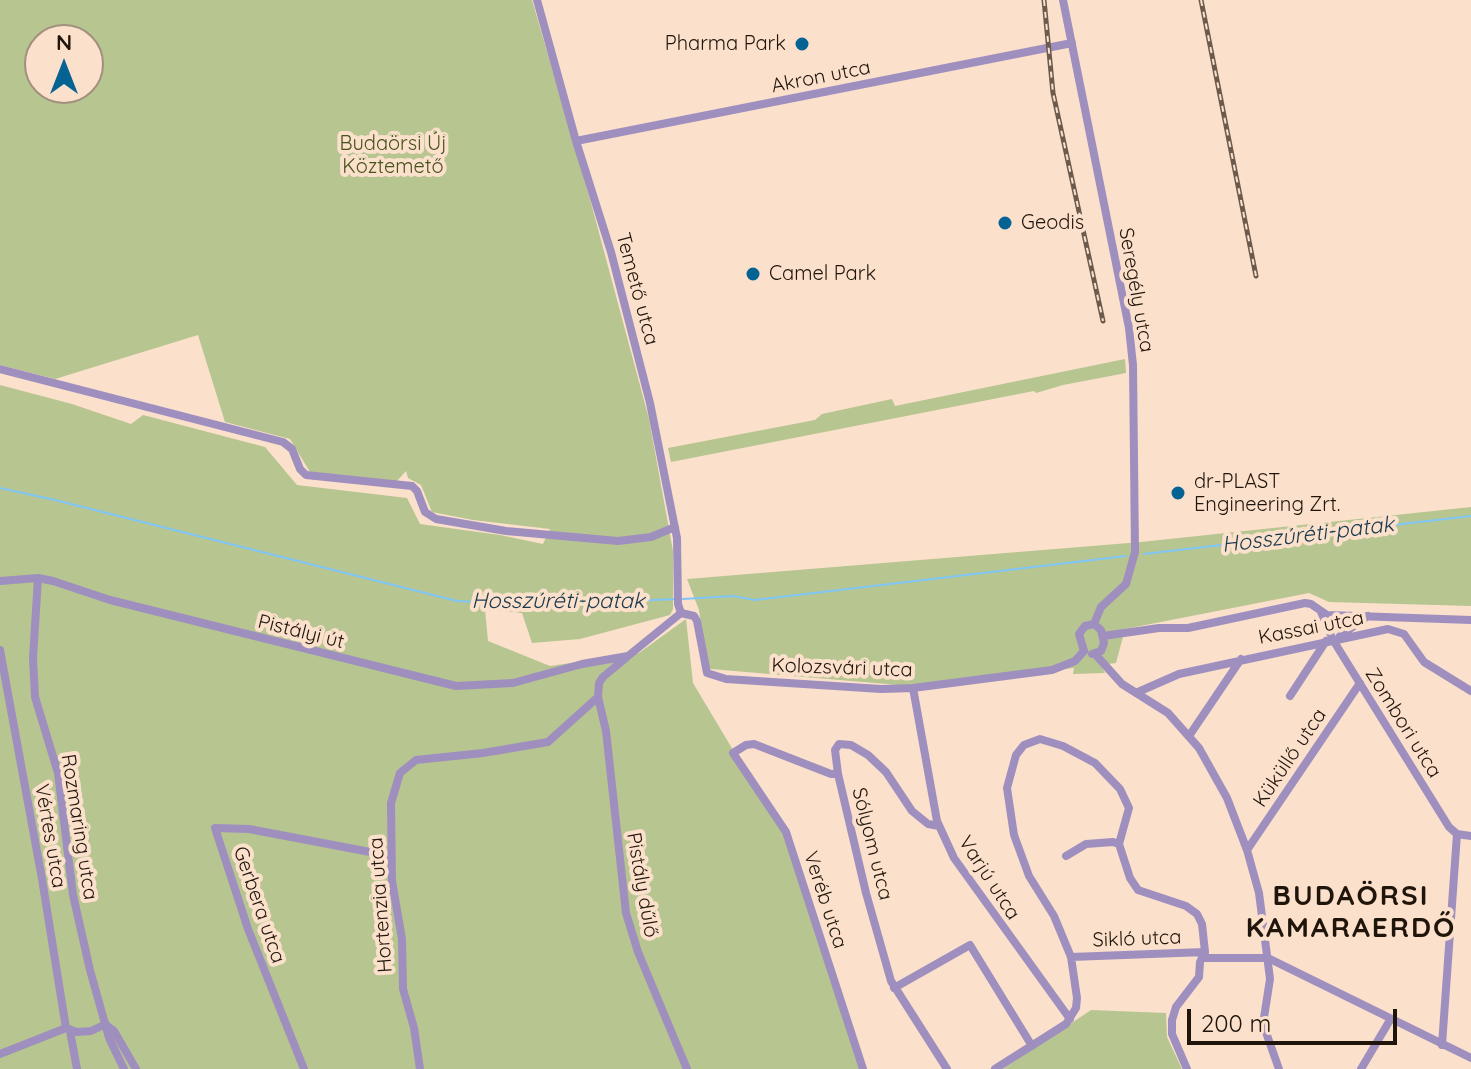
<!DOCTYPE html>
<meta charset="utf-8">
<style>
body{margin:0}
#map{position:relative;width:1471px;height:1069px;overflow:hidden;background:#fbe0cb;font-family:Quicksand,sans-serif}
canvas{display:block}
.north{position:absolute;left:24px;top:24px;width:80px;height:80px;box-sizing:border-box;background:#fbe0cb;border:2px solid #a38f7e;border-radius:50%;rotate:0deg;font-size:22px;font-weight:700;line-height:32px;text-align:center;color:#20150b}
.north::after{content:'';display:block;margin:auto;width:28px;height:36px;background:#056393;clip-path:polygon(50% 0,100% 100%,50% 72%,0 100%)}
.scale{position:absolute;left:1187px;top:1009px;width:210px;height:36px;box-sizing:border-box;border:4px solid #20150b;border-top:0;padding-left:10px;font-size:24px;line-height:28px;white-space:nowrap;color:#20150b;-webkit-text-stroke:6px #fbe0cb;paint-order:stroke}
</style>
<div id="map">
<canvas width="1471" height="1069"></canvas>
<div class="north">N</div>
<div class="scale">200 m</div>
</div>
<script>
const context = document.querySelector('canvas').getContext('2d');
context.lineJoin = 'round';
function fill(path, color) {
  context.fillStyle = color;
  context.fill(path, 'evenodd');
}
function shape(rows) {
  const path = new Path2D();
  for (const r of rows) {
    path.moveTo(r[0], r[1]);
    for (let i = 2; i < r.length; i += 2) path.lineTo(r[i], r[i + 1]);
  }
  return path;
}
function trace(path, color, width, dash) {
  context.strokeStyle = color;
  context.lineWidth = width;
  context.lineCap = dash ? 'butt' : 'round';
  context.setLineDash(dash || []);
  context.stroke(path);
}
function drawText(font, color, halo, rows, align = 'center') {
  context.font = font + ' Quicksand,sans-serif';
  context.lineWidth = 8;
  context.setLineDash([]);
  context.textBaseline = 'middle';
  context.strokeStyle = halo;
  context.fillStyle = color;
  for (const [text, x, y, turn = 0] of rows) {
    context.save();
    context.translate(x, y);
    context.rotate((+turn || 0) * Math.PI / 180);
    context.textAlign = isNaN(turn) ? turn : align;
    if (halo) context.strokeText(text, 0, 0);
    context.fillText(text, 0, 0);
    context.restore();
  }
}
fill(shape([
 [0,0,532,0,591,203,649,419,673,551,673,609,670,615,580,639,532,643,522,613,485,609,488,641,550,666,639,653,686,619,693,683,736,755,789,833,861,1069,0,1069,0,385,72,404,131,424,143,415,265,447,297,485,407,498,420,524,500,535,543,544,550,529,473,520,432,512,421,485,408,478,406,471,397,481,310,472,290,439,225,422,198,335,55,379,0,365],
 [40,40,88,40,88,88,40,88],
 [1125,359,1126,373,1063,385,1036,393,1034,391,671,462,668,448,815,420,822,414,892,399,895,406],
 [1471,507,1471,606,1329,602,1309,593,1125,629,1116,663,1101,665,1105,673,1073,674,1074,668,910,686,711,669,707,664,699,610,687,579,1141,542],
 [1091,1010,1166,1013,1167,1037,1182,1069,1003,1069]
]), '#b7c591');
trace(shape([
 [0,488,55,500,457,601,532,605,677,599],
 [1144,554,1471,516],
 [683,599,733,596,755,600,1126,556]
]), '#7fc6f7', 2);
trace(shape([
 [537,0,576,141,611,252,650,403,677,538,678,604,681,613],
 [1063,0,1129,328,1133,365,1135,552,1126,584,1101,607,1094,624],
 [576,141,1072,43],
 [0,369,283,442,292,449,300,469,306,475,412,486,417,491,425,512,436,519,506,531,618,541,651,537,675,527],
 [38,578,33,658,35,697,58,773,73,895,90,970,109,1038,124,1069],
 [0,581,38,578,53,581,110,600,456,686,513,683,582,664,628,656,681,613],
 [1321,612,1333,640,1449,827,1457,834,1471,836],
 [681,613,694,616,697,621,707,673,726,679,881,689,913,688,1052,670,1075,661,1084,651],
 [1103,636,1159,628,1188,628,1305,603,1311,604,1327,615,1471,620],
 [1340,636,1368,616],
 [0,650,42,879,66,1028],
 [1084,651,1079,634,1085,626,1094,624],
 [1092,654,1101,651,1104,643,1101,630,1094,624],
 [1095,654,1122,684,1168,713,1199,748,1227,798,1247,850,1259,893,1270,979,1263,1024,1279,1069],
 [627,657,603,677,599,683,598,697,606,731,626,913,638,952,687,1069],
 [913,688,937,821,954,858,1070,1019],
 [1138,692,1179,674,1388,629,1404,634,1424,662,1471,691],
 [1290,696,1326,641],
 [1189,736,1241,659],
 [838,774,831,774,754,744,746,745,733,753,786,832,863,1069],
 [939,826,928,824,912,811,886,772,868,755,851,745,839,744,835,750,838,774,866,893,891,981,947,1069],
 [1247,850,1360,683],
 [1066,856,1086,844,1113,842,1119,844],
 [1071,957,1205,952],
 [1203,958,1268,958,1471,1058],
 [894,988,970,945,1032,1046],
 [106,1025,114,1031,136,1069],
 [70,1031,77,1069],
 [1442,1045,1457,834],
 [0,1054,66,1028,77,1032,91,1031,106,1024],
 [304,1069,248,929,215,828,249,829,391,856],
 [420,1069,414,1028,403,989,402,939,392,881,391,803,400,773,416,760,483,753,548,742,598,697],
 [995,1069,1066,1024,1076,1008,1077,998,1071,957,1054,916,1029,876,1014,835,1007,788,1016,755,1024,745,1040,739,1063,746,1095,763,1120,789,1129,808,1119,844,1130,878,1138,890,1186,906,1197,914,1202,924,1205,952,1200,962,1199,977,1176,1007,1172,1020,1172,1034,1187,1069],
 [1361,1069,1390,1020]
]), '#9f8fbf', 8);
const rail = shape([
 [1044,0,1053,93,1103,321],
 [1201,0,1256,276]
]);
trace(rail, '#6c5b4d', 5);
trace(rail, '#fbe0cb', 2, [6]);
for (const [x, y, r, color] of [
 [802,44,8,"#056393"],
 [1005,223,8,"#056393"],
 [753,274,8,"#056393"],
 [1178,493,8,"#056393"]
]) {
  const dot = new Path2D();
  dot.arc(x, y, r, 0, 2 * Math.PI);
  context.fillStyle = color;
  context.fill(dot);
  trace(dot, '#fbe0cb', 3);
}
drawText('20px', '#20150b', '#fbe0cb', [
 ["Pharma Park",786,44,"right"],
 ["Geodis",1021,223],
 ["Camel Park",769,274],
 ["dr-PLAST",1194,482],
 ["Engineering Zrt.",1194,505]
], 'left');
drawText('20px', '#20150b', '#fbe0cb', [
 ["Akron utca",821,77,-11],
 ["Temető utca",637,289,75],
 ["Seregély utca",1136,290,80],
 ["Kassai utca",1311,628,-11],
 ["Pistályi út",301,632,14],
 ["Kolozsvári utca",842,668,2],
 ["Zombori utca",1403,723,58],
 ["Küküllő utca",1290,758,-56],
 ["Rozmaring utca",79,827,81],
 ["Vértes utca",50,836,80],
 ["Sólyom utca",872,844,76],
 ["Varjú utca",989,878,57],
 ["Pistály dűlő",642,885,80],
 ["Veréb utca",825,900,72],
 ["Gerbera utca",259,905,71],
 ["Hortenzia utca",381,905,-94],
 ["Sikló utca",1137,939,-2]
]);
drawText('20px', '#47531d', '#fbe0cb', [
 ["Budaörsi Új",393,144],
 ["Köztemető",393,167]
]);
drawText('italic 22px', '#1a394e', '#fbe0cb', [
 ["Hosszúréti-patak",1308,535,-7],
 ["Hosszúréti-patak",558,601]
]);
context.letterSpacing = '2px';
drawText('bold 28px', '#20150b', '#fbe0cb', [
 ["BUDAÖRSI",1351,897],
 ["KAMARAERDŐ",1351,929]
]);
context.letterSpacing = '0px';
</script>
